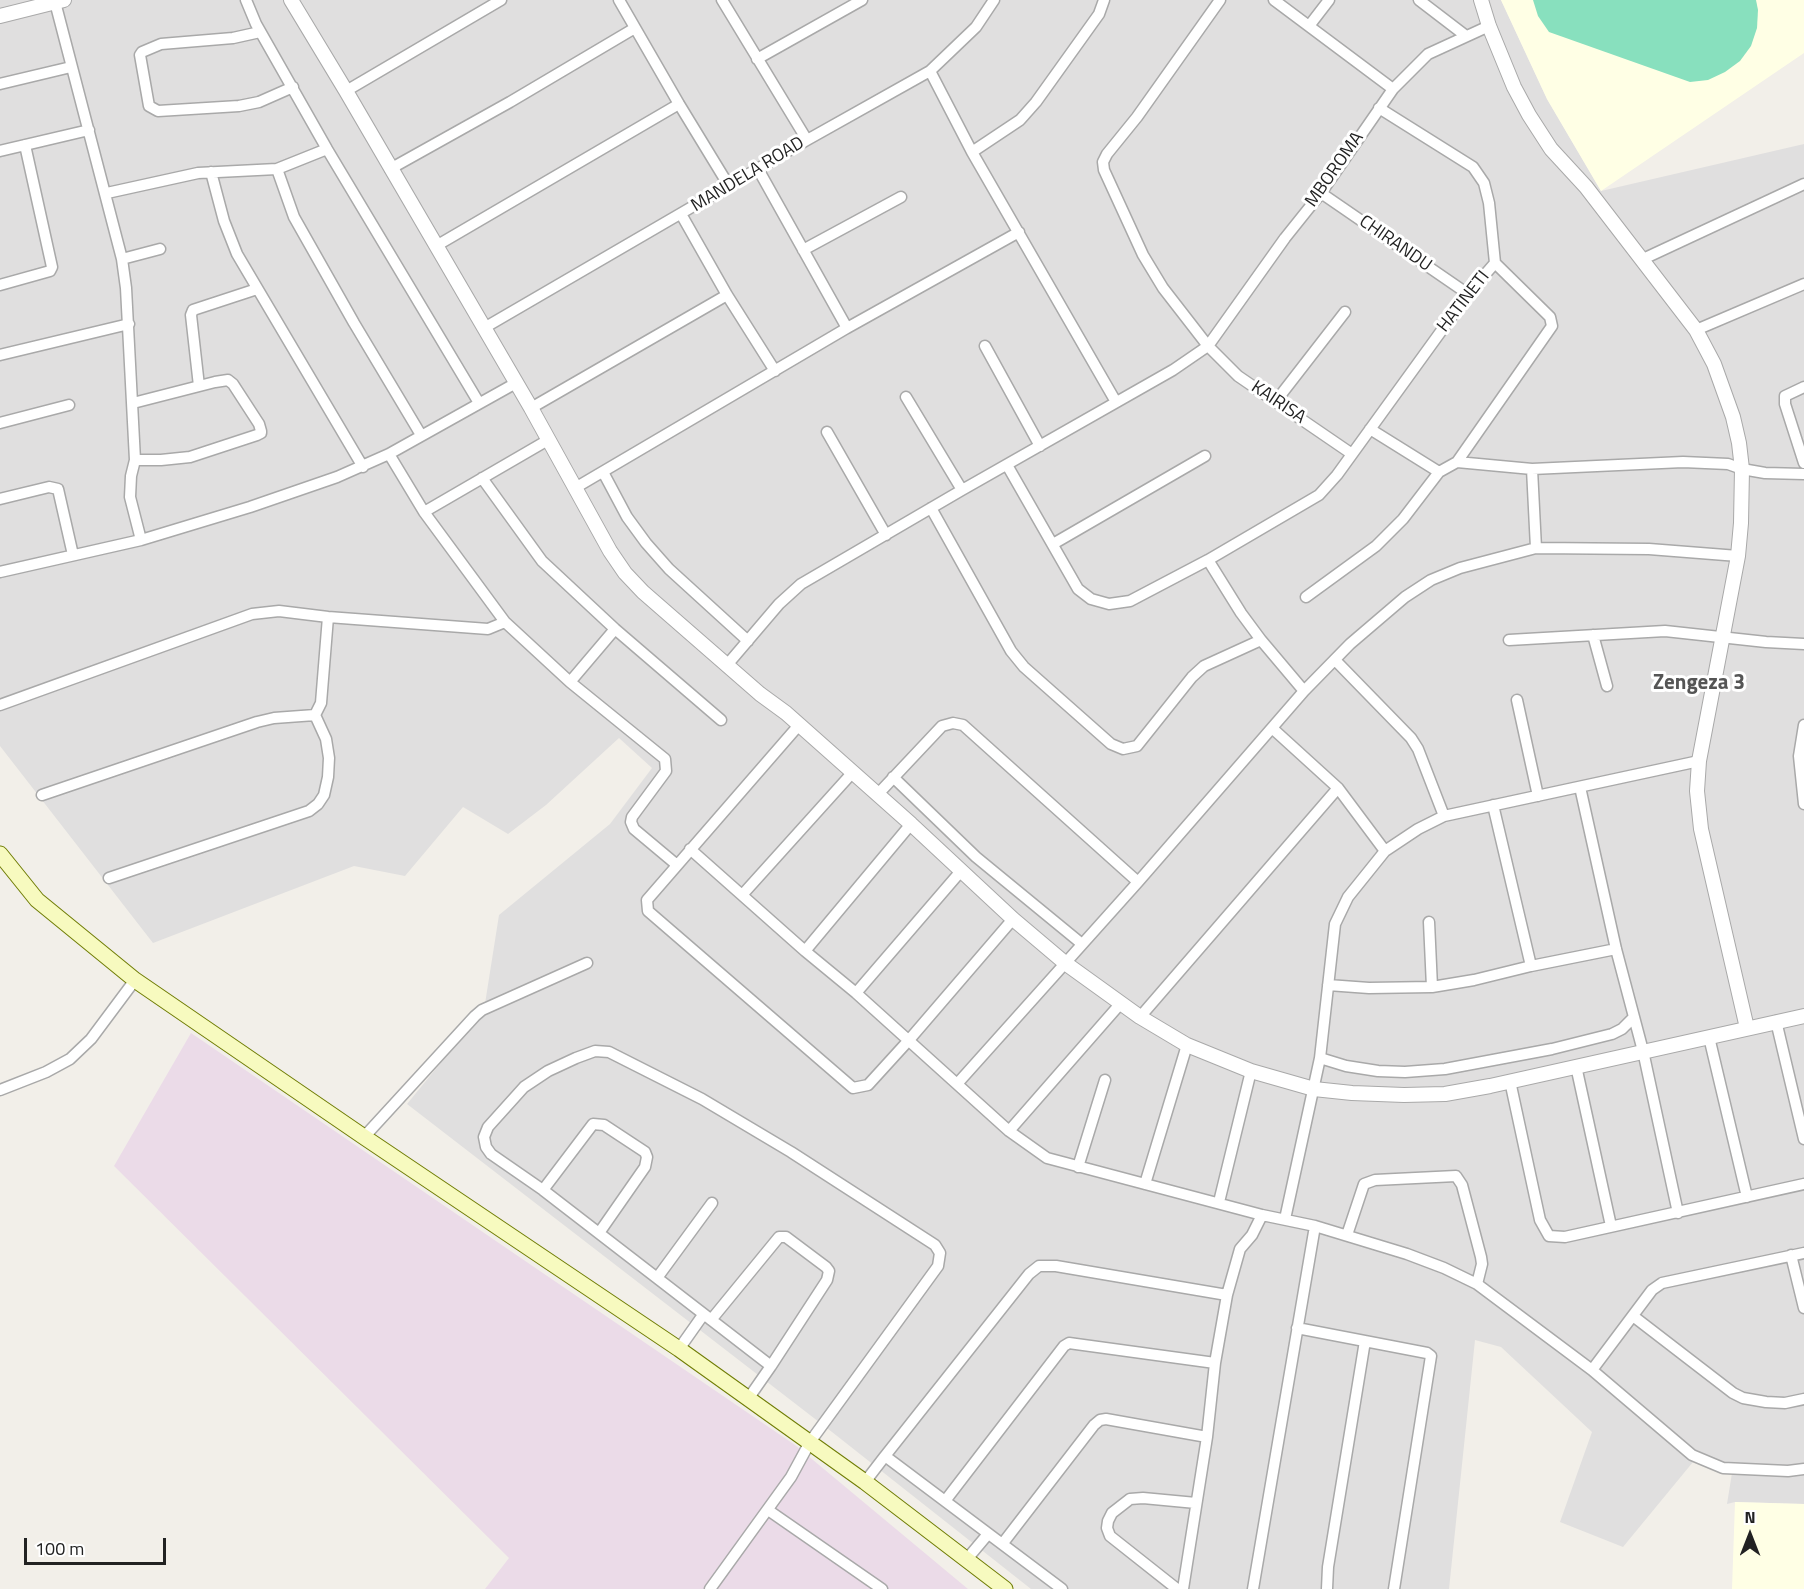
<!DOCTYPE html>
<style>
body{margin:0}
#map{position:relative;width:1804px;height:1589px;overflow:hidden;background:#f2efe9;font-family:"Titillium Web",sans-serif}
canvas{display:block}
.north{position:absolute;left:1720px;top:1505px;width:60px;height:60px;-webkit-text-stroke:4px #fff;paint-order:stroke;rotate:0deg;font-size:16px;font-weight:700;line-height:24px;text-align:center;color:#222}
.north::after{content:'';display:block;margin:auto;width:21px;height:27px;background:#222;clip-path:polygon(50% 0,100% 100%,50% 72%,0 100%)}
.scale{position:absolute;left:24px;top:1538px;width:142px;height:27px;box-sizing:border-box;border:3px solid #222;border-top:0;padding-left:8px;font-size:18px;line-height:21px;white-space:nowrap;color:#222;-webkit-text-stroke:4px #fff;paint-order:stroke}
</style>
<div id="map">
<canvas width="1804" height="1589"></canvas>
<div class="north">N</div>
<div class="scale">100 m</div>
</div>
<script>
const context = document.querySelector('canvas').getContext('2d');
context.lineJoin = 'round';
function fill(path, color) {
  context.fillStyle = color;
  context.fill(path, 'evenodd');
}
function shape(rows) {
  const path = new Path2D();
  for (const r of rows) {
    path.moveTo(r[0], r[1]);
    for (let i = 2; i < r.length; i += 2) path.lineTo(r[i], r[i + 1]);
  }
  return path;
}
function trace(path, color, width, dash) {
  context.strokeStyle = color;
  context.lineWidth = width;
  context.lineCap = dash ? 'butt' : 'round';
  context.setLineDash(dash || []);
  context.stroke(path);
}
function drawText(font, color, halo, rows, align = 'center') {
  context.font = font + ' "Titillium Web",sans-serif';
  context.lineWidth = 6;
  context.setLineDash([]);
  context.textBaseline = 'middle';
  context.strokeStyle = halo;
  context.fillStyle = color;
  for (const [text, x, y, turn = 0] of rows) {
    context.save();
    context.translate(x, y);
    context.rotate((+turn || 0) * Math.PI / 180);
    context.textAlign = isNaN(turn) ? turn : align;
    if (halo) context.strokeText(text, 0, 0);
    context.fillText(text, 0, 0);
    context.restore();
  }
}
fill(shape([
 [0,0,1501,0,1547,99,1601,191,1804,144,1804,1504,1735,1502,1727,1504,1732,1473,1693,1462,1623,1547,1560,1522,1592,1432,1501,1347,1475,1340,1449,1589,1031,1589,832,1432,407,1104,484,1010,499,915,610,824,652,768,619,738,546,805,508,834,463,807,405,876,354,866,153,943,0,746]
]), '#e0dfdf');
fill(shape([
 [191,1033,795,1445,968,1589,485,1589,509,1558,114,1166]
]), '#ebdbe8');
fill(shape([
 [1501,0,1804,0,1804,53,1601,191,1547,99],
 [1735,1502,1804,1504,1804,1589,1732,1589]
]), '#ffffe5');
fill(shape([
 [1533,0,1756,0,1758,10,1757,28,1751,46,1740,61,1725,72,1708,80,1690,82,1549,32,1538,16]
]), '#88e0be');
const minor = shape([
 [246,0,256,24,327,149,479,403],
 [619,0,679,104,729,186],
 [722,0,807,140],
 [1220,0,1137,117,1107,154,1103,162,1104,170,1143,255,1163,288,1208,346,1238,376,1352,454],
 [1274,0,1393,89],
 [1419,0,1466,36],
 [55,2,122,259,126,288,135,460,131,476,130,497,141,540],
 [1309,26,1329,0],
 [260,32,233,38,161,44,142,52,140,55,149,106,158,111,239,106,259,102,293,87],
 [757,59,862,0],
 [930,71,972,152,1116,402],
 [0,84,71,67],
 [346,91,501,0],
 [0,151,89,130],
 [972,152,1020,120,1036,102,1099,14,1104,0],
 [277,169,294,217,354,323,421,435],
 [390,169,510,102,635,28],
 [758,169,847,328],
 [211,172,224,221,237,254,363,467],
 [107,193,198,173,277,169,327,149],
 [1321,193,1468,294],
 [681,214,727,295,775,371],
 [436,246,679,104],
 [803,250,901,197],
 [122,259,160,249],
 [1641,260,1804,184],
 [0,285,50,271,52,267,25,145],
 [484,328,807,140,930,71,976,27,994,0],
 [1696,330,1804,284],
 [985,346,1040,446],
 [0,355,129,324],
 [199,386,191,315,193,310,257,289],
 [1804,387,1785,396,1785,404,1804,463],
 [906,397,962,490],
 [1276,401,1345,312],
 [133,403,215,382,228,380,233,384,259,424,261,431,261,433,257,435,190,457,161,460,135,460],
 [531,408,727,295],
 [0,423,69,405],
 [1370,429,1439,472],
 [827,432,886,535],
 [389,454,424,512,505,622,570,682,665,759,666,771,632,817,631,822,634,829,677,865],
 [1457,462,1552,326,1550,317,1495,263],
 [1007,465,1078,589,1091,599,1109,604,1130,601,1208,560,1319,495,1337,475,1468,294,1495,263,1489,203,1484,183,1473,167,1379,108],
 [1532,469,1536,548],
 [603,472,627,517,646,543,669,569,748,641],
 [482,478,542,561,615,629,721,720],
 [575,488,847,328,1019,232],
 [0,499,49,487,58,489,73,555],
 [931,508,1011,651,1024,667,1111,744,1123,749,1137,746,1192,677,1204,666,1261,640],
 [424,512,548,440],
 [1053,544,1205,456],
 [1208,560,1241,613,1261,640,1304,691],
 [0,572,141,540,250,507,337,477,389,454,516,383],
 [1306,597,1376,546,1403,519,1439,472,1457,462,1532,469,1683,462,1728,464,1742,469,1765,473,1804,474],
 [1593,635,1607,686],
 [1509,640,1665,631,1766,642,1804,644],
 [1335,660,1411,738,1418,749,1444,816],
 [727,665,779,604,801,584,962,490,1173,370,1208,346,1285,238,1321,193,1393,89,1428,54,1489,26],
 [570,682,615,629],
 [1517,700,1538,796],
 [0,705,252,614,279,611,328,617,488,629,505,622],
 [799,725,647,900,648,911,853,1088,868,1085,909,1040,1013,919],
 [1804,725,1799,756,1804,804],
 [1272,728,1338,788,1385,851],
 [893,777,976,857,1082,944],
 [1580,787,1616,949,1643,1051,1678,1213],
 [878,794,942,726,953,723,963,725,1138,882],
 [42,795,257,722,274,718,315,715,321,703,328,617],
 [1493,805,1531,966],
 [690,849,805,951,856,993,1009,1131,1047,1158,1262,1215,1315,1226,1407,1254,1444,1268,1477,1284,1592,1370,1692,1455,1723,1468,1788,1471,1804,1469],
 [109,878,309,811,318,804,324,795,328,777,329,758,326,739,315,715],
 [743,894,853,772],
 [1429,922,1432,987],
 [805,951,911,824],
 [1328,985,1369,988,1432,987,1474,980,1531,966,1616,949],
 [856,993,961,871],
 [1140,1017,1338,788],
 [1776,1021,1804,1139],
 [1709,1037,1747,1197],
 [1320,1058,1346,1066,1378,1071,1405,1072,1445,1069,1552,1049,1612,1034,1622,1029,1633,1018],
 [1576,1066,1611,1226],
 [1510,1081,1540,1220,1549,1236,1565,1237,1804,1184],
 [957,1084,1138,882,1304,691,1350,644,1405,597,1431,580,1460,568,1536,548,1649,549,1738,556],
 [0,1090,46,1072,70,1059,91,1039,135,980],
 [1009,1131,1121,1003],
 [364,1137,475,1016,482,1010,587,963],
 [1078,1167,1105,1080],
 [1145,1184,1187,1045],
 [543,1190,593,1124,604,1125,645,1152,647,1157,645,1167,599,1233],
 [1219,1202,1251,1071],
 [1285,1219,1320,1058,1335,924,1348,897,1385,851,1418,829,1444,816,1699,761],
 [1347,1235,1364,1184,1375,1180,1456,1176,1462,1185,1481,1257,1482,1264,1477,1284],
 [1791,1255,1804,1308],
 [657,1278,712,1203],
 [1633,1316,1733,1393,1743,1398,1766,1402,1785,1403,1804,1399],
 [711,1320,779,1237,786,1237,826,1267,829,1271,827,1280,771,1366],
 [1297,1328,1427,1353,1431,1356,1394,1589],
 [679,1349,703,1315],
 [1592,1370,1652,1290,1662,1283,1804,1253],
 [885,1456,1029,1274,1039,1266,1056,1266,1227,1295],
 [865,1482,885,1456,1062,1589],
 [945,1501,1064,1346,1069,1343,1076,1344,1215,1363],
 [768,1510,882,1589],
 [1003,1543,1094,1425,1100,1420,1106,1419,1207,1437],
 [967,1559,988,1534],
 [710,1589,791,1477,810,1442,938,1266,940,1253,935,1245,791,1152,702,1099,609,1052,595,1051,576,1058,548,1071,524,1087,488,1127,484,1137,486,1147,491,1154,543,1190,771,1366,748,1399],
 [1177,1589,1110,1536,1107,1528,1108,1521,1112,1513,1130,1499,1143,1498,1196,1503],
 [1183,1589,1207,1437,1215,1363,1227,1295,1240,1249,1252,1235,1262,1215],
 [1253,1589,1315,1226],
 [1327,1589,1328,1567,1365,1341]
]);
const tertiary = shape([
 [291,0,346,91,531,408,610,551,625,573,643,592,760,694,786,713,911,824,1013,919,1065,963,1140,1017,1187,1045,1251,1071,1314,1089,1352,1093,1404,1095,1445,1094,1490,1086,1804,1016],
 [1481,0,1489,26,1514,87,1529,115,1551,149,1586,187,1696,330,1714,364,1733,417,1739,443,1742,469,1741,523,1738,556,1699,761,1697,791,1701,829,1747,1028],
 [0,16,64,0]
]);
const secondary = shape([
 [0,854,37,900,135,980,364,1137,679,1349,865,1482,1005,1589]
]);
trace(minor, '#a9a9a9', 13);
trace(tertiary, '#a9a9a9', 16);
trace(secondary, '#707d05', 17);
trace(minor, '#fff', 10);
trace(tertiary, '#fff', 14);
trace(secondary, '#f7fabf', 15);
drawText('18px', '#222', '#fff', [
 ["MBOROMA",1335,170,-55],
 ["MANDELA ROAD",748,175,-31],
 ["CHIRANDU",1395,244,35],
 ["HATINETI",1464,302,-52],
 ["KAIRISA",1278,403,34]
]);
drawText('bold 21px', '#555', '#fff', [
 ["Zengeza 3",1699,684]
]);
</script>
